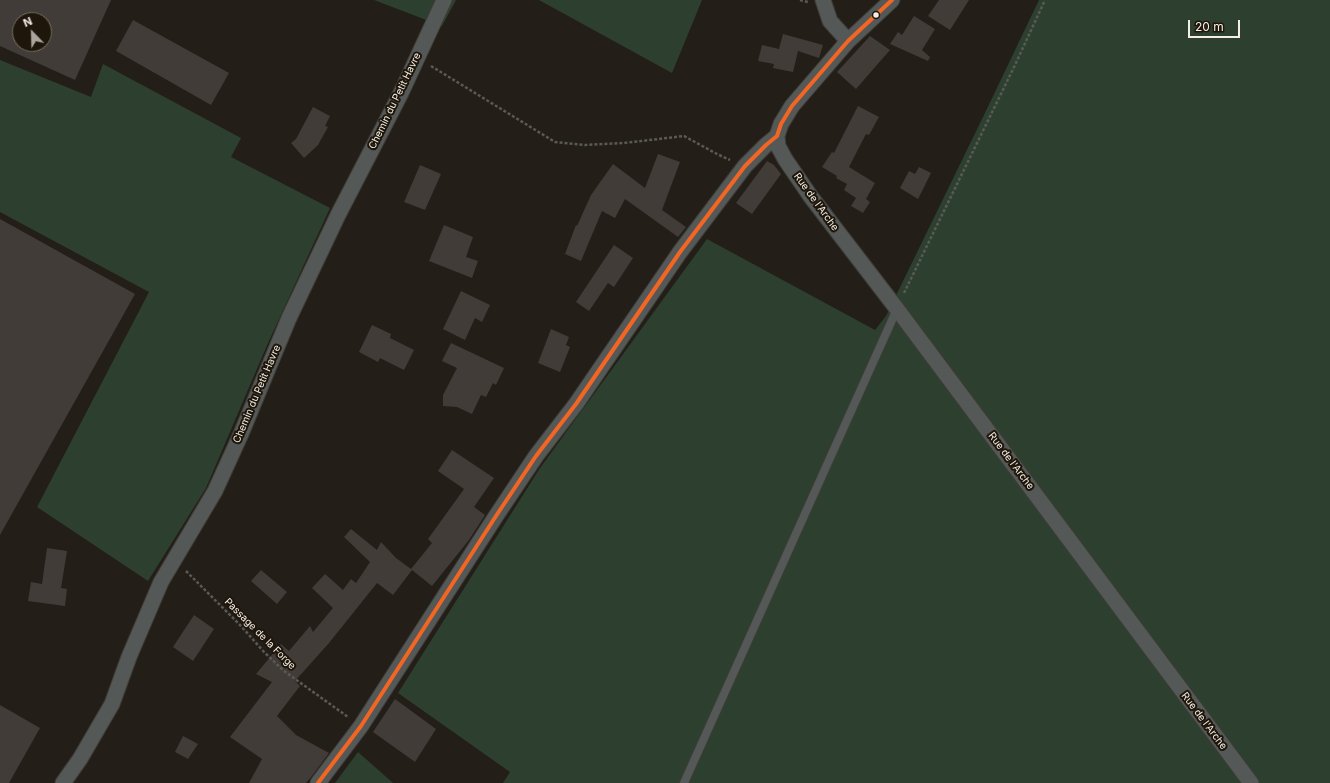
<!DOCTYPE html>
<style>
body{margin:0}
#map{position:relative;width:1330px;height:783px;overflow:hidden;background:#231e18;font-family:Inter,sans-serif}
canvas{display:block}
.north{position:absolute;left:12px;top:12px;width:40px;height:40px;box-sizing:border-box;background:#1e160b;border:1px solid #746c63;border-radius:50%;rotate:337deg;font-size:11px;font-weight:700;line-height:16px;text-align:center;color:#f4eee6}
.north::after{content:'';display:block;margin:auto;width:14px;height:18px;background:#aba59e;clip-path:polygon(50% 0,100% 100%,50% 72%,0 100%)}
.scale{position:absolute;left:1188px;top:20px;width:52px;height:18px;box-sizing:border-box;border:2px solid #f4eee6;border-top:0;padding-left:5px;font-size:12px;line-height:14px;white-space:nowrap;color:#f4eee6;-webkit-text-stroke:3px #1e160b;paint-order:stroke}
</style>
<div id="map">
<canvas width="1330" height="783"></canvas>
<div class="north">N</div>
<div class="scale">20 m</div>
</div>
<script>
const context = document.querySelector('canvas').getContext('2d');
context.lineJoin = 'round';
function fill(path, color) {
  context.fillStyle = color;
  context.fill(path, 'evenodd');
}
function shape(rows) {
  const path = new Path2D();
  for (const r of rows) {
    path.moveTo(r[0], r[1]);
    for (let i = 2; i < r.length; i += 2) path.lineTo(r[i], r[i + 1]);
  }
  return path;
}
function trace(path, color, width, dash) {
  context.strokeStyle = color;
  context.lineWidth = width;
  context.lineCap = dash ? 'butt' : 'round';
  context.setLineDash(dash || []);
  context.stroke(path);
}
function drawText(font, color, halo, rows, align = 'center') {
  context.font = font + ' Inter,sans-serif';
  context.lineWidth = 4;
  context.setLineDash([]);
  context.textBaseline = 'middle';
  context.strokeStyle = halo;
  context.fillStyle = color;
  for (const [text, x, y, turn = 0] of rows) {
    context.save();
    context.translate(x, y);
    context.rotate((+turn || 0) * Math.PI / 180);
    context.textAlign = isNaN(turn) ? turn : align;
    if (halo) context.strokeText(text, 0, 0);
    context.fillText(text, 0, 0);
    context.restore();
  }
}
fill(shape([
 [374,0,456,0,442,26],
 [539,0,702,0,672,73],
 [1039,0,1330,0,1330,783,503,783,510,772,398,693,540,468,707,239,875,330,886,316,984,115],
 [0,60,91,97,103,64,241,138,231,157,330,208,268,343,206,488,148,581,37,507,149,292,0,212],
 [358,752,393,783,335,783]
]), '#2d402f');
fill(shape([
 [0,0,111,0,75,80,0,46],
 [20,20,44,20,44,44,20,44],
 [939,0,969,0,950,30,928,16],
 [914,16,935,29,922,50,930,57,928,61,890,44,898,32,902,35],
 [133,20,229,73,211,105,116,51],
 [783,34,823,45,819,58,798,51,793,72,773,68,774,64,758,61,762,45,779,49],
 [870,36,890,50,856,89,837,72],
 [858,106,879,117,869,135,866,134,849,167,875,183,866,199,870,202,863,213,851,206,856,198,844,190,847,184,836,178,837,176,822,167,832,152,834,153],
 [313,107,330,116,325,126,328,127,318,145,304,158,291,143,296,139],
 [658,154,680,162,662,210,686,227,678,237,625,199,615,218,602,211,581,261,565,254,576,225,577,226,591,195,613,164,645,188],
 [767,161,774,165,781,174,752,214,736,203],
 [420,165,441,174,425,210,404,202],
 [919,167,931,173,918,199,900,188,909,171,915,174],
 [0,219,135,294,0,535],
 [444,225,473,237,466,257,478,261,472,278,429,261],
 [614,245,633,258,614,287,608,283,589,311,576,302],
 [461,291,490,305,482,322,475,318,465,340,443,329],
 [372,325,391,334,390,338,414,350,404,370,380,358,378,362,359,352],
 [551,329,569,337,566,345,570,347,560,372,538,363],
 [451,343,504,368,496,385,493,383,486,397,481,395,472,414,457,407,443,406,443,395,457,368,442,361],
 [452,450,494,478,474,507,485,515,469,540,432,586,412,570,393,595,377,583,329,643,295,681,300,686,277,716,296,735,329,753,312,776,306,783,249,783,262,759,230,737,272,682,256,674,281,644,289,651,310,626,313,632,333,608,312,588,325,574,343,590,351,579,356,583,370,562,344,537,351,529,377,550,381,542,396,558,411,569,432,543,428,539,464,489,438,471],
 [47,548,67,551,61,588,67,589,65,606,28,601,31,582,42,584],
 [261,570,287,592,277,604,251,581],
 [194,615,214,629,193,661,173,647],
 [395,699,436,729,415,762,373,732],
 [0,705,40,728,9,783,0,783],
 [183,736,198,744,188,759,175,752]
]), '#413c38');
const service = shape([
 [684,783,897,309]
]);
const minor = shape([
 [823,0,830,21,848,41],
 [777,136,778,146,785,159,811,197,897,309,1251,783],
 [63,783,80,759,112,704,129,657,161,582,215,491,241,434,289,318,338,215,401,93,444,0],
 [318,783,361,726,496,516,536,456,576,404,680,252,745,166,766,145,777,136,781,124,792,106,848,41,892,0]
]);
trace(service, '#3f3b36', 10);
trace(minor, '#3f3b36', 17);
trace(shape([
 [800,0,808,2],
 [431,66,555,142,585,145,624,143,684,136,717,154,730,160],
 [904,293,1015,65,1045,0],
 [186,571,241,626,264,652,284,671,348,717]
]), '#595955', 2.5, [3, 2]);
trace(service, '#545856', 8);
trace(minor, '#545856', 15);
trace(shape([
 [318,783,361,726,496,516,536,456,576,404,680,252,745,166,766,145,777,136,781,124,792,106,848,41,892,0]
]), '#f26522', 4);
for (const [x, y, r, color] of [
 [876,15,3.5,"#f4eee6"]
]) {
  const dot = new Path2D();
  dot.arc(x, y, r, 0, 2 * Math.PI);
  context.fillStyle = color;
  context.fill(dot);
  trace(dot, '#1e160b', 1.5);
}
drawText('10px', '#f4eee6', '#1e160b', [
 ["Chemin du Petit Havre",395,101,-64],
 ["Rue de l'Arche",816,202,54],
 ["Chemin du Petit Havre",257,394,-67],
 ["Rue de l'Arche",1011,461,53],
 ["Passage de la Forge",260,634,45],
 ["Rue de l'Arche",1204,721,53]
]);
</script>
